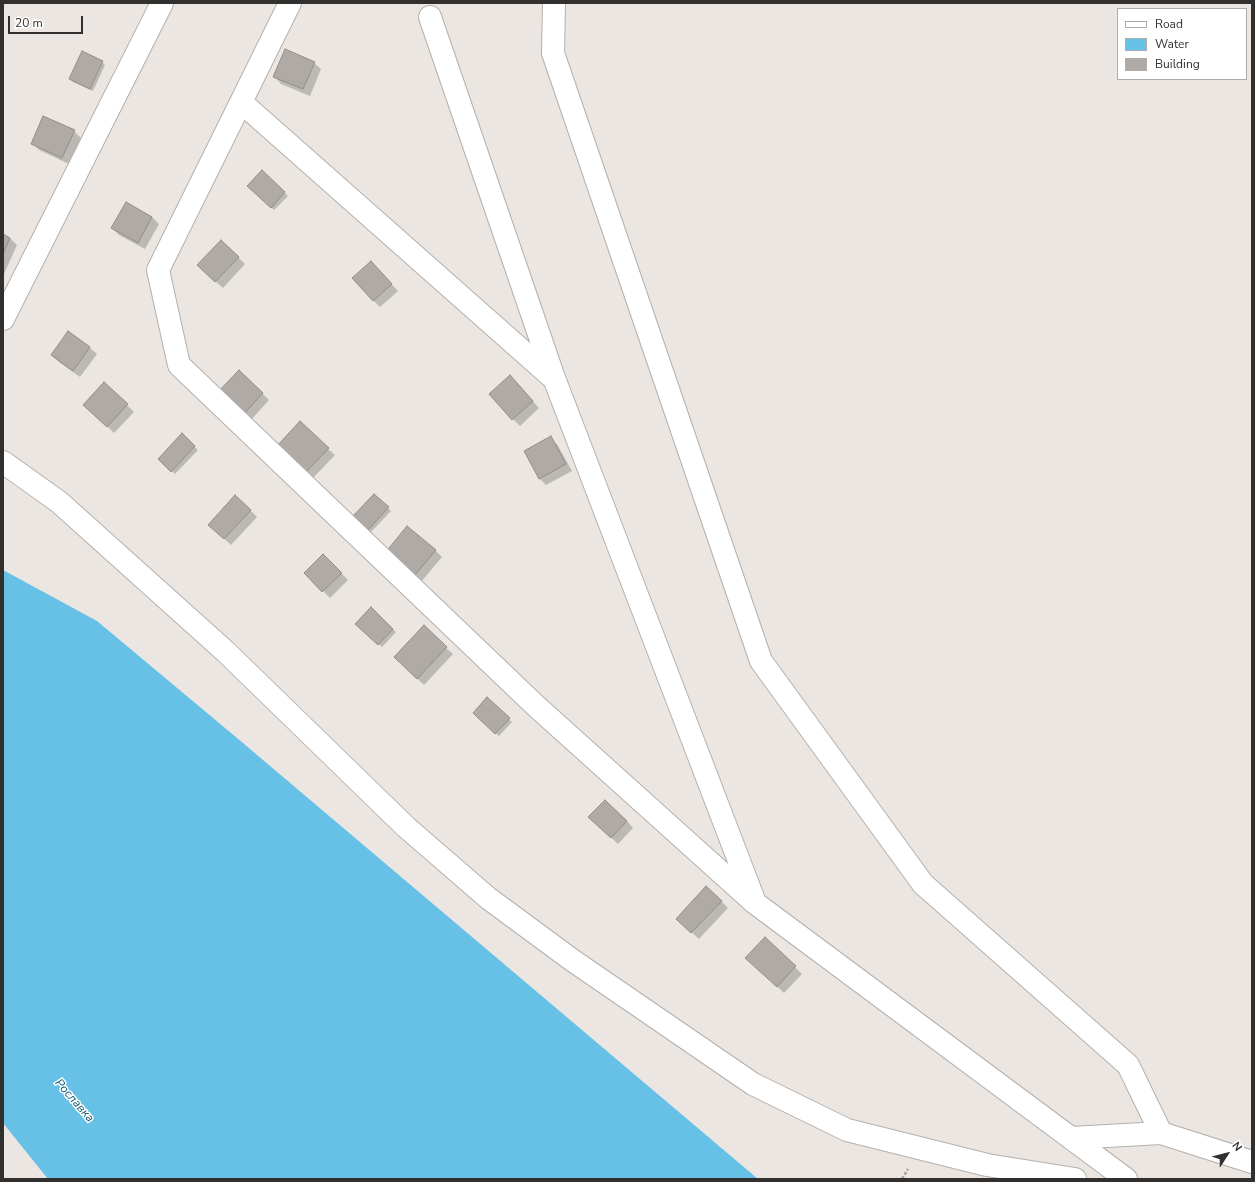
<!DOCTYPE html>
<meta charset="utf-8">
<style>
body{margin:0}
#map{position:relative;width:1255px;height:1182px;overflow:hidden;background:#ebe6e1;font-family:"Nunito Sans",sans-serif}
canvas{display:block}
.frame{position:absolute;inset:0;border:4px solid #32302e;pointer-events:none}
.legend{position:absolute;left:1117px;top:8px;width:130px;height:72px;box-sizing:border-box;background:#fff;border:1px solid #adacab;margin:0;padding:5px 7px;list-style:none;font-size:12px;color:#32302e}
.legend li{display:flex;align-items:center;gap:8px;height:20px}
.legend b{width:20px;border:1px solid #adacab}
.north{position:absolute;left:1207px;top:1134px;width:40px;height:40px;-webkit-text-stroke:3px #fff;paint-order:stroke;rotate:54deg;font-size:11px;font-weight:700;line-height:16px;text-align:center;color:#32302e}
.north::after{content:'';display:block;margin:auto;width:14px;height:18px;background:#32302e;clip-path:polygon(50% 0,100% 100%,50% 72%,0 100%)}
.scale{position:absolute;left:8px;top:16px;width:75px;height:18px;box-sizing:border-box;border:2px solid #32302e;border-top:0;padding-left:5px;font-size:12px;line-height:14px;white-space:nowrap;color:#32302e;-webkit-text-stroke:3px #fff;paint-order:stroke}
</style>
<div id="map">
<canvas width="1255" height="1182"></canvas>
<div class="frame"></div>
<ul class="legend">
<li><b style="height:5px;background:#fff"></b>Road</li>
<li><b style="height:11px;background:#67c0e6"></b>Water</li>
<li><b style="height:11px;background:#afaaa6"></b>Building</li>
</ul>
<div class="north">N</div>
<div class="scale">20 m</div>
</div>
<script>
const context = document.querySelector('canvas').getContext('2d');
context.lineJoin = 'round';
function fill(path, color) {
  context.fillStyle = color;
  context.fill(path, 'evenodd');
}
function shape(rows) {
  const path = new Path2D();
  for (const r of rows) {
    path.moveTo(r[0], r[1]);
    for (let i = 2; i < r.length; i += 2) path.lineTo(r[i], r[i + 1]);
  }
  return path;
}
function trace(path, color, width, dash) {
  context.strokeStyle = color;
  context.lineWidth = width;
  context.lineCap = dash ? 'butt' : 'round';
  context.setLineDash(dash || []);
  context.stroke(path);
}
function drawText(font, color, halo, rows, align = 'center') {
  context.font = font + ' "Nunito Sans",sans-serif';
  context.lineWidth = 3;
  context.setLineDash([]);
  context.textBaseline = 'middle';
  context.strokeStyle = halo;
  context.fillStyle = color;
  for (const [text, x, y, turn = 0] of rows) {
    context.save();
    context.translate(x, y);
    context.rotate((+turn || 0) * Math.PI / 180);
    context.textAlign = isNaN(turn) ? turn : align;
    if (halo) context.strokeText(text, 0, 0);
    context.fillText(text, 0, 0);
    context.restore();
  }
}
fill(shape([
 [3,570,97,621,237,738,758,1179,48,1179,3,1123]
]), '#67c0e6');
fill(shape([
 [102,62,105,65,93,91,73,82,70,78],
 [314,63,321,69,310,96,281,84,275,77],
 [74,131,81,138,69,164,39,150,32,143],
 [262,172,288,196,274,210,249,186],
 [126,203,152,217,159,224,145,249,119,235,112,228],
 [3,235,10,238,17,245,4,274],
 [238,257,245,264,223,288,205,272],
 [371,262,398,291,380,307,373,300],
 [68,332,90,348,97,354,80,377,59,362,52,355],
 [239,371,269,400,250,421,219,392],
 [510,376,539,408,520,426,513,419],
 [85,405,127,405,134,412,114,433],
 [182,435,198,450,175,474,159,459],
 [550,438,557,444,572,471,546,485,539,478],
 [279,446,328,449,335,455,313,478],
 [374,495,391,511,371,532,354,516],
 [236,496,257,517,231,545,216,531],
 [435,550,442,557,421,582,393,559],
 [323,555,348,580,330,598,305,573],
 [371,609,396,632,382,647,357,624],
 [446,648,453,654,424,685,395,657],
 [487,698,512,722,499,736,474,713],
 [627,821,633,828,618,844,597,824],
 [721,901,728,908,699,939,684,925],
 [765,938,802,974,784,993,754,964]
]), '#0003');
const building = shape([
 [285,49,315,62,303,89,273,77,285,49],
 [82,51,103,61,90,89,69,79,82,51],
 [43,116,75,130,62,158,31,144,43,116],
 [262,170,285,192,271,208,247,186,262,170],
 [126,202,152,217,138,243,111,228,126,202],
 [3,234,10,238,3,254,3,234],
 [221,240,239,257,215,282,197,265,221,240],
 [371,261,392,284,373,301,352,278,371,261],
 [68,331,90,347,73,371,51,355,68,331],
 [239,370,263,393,243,415,218,392,239,370],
 [510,375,533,401,512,420,489,394,510,375],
 [104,382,128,404,107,427,83,405,104,382],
 [300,421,329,448,306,472,277,446,300,421],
 [182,433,195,446,171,472,158,459,182,433],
 [551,436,566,464,539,479,524,451,551,436],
 [374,494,389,507,368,530,353,516,374,494],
 [235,495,251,510,224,539,208,525,235,495],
 [407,526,436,550,414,576,385,553,407,526],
 [323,554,342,573,322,592,304,573,323,554],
 [371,607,393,629,378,645,355,624,371,607],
 [424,625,447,647,417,679,394,657,424,625],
 [487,697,510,718,495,734,473,713,487,697],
 [605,800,627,821,611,838,588,817,605,800],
 [706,886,722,901,691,933,676,919,706,886],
 [765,937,796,966,777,987,745,958,765,937]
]);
fill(building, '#afaaa6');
trace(building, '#928d89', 1);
const street = shape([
 [290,3,158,270,179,365,536,706,755,903,1126,1179],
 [554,3,553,53,761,661,923,884,1128,1065,1161,1133],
 [430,17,554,378,754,900],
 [241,102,553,378],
 [3,319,162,3],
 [3,462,59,502,226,652,406,827,488,898,572,960,753,1084,847,1130,987,1165,1075,1179],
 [1071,1138,1161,1133,1252,1162]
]);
trace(street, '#b5b0ac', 24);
trace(shape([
 [902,1179,908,1169]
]), '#a39f9c', 2.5, [3, 2]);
trace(street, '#fff', 22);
drawText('italic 12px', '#115973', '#fff', [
 ["Рославка",74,1101,49]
]);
</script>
